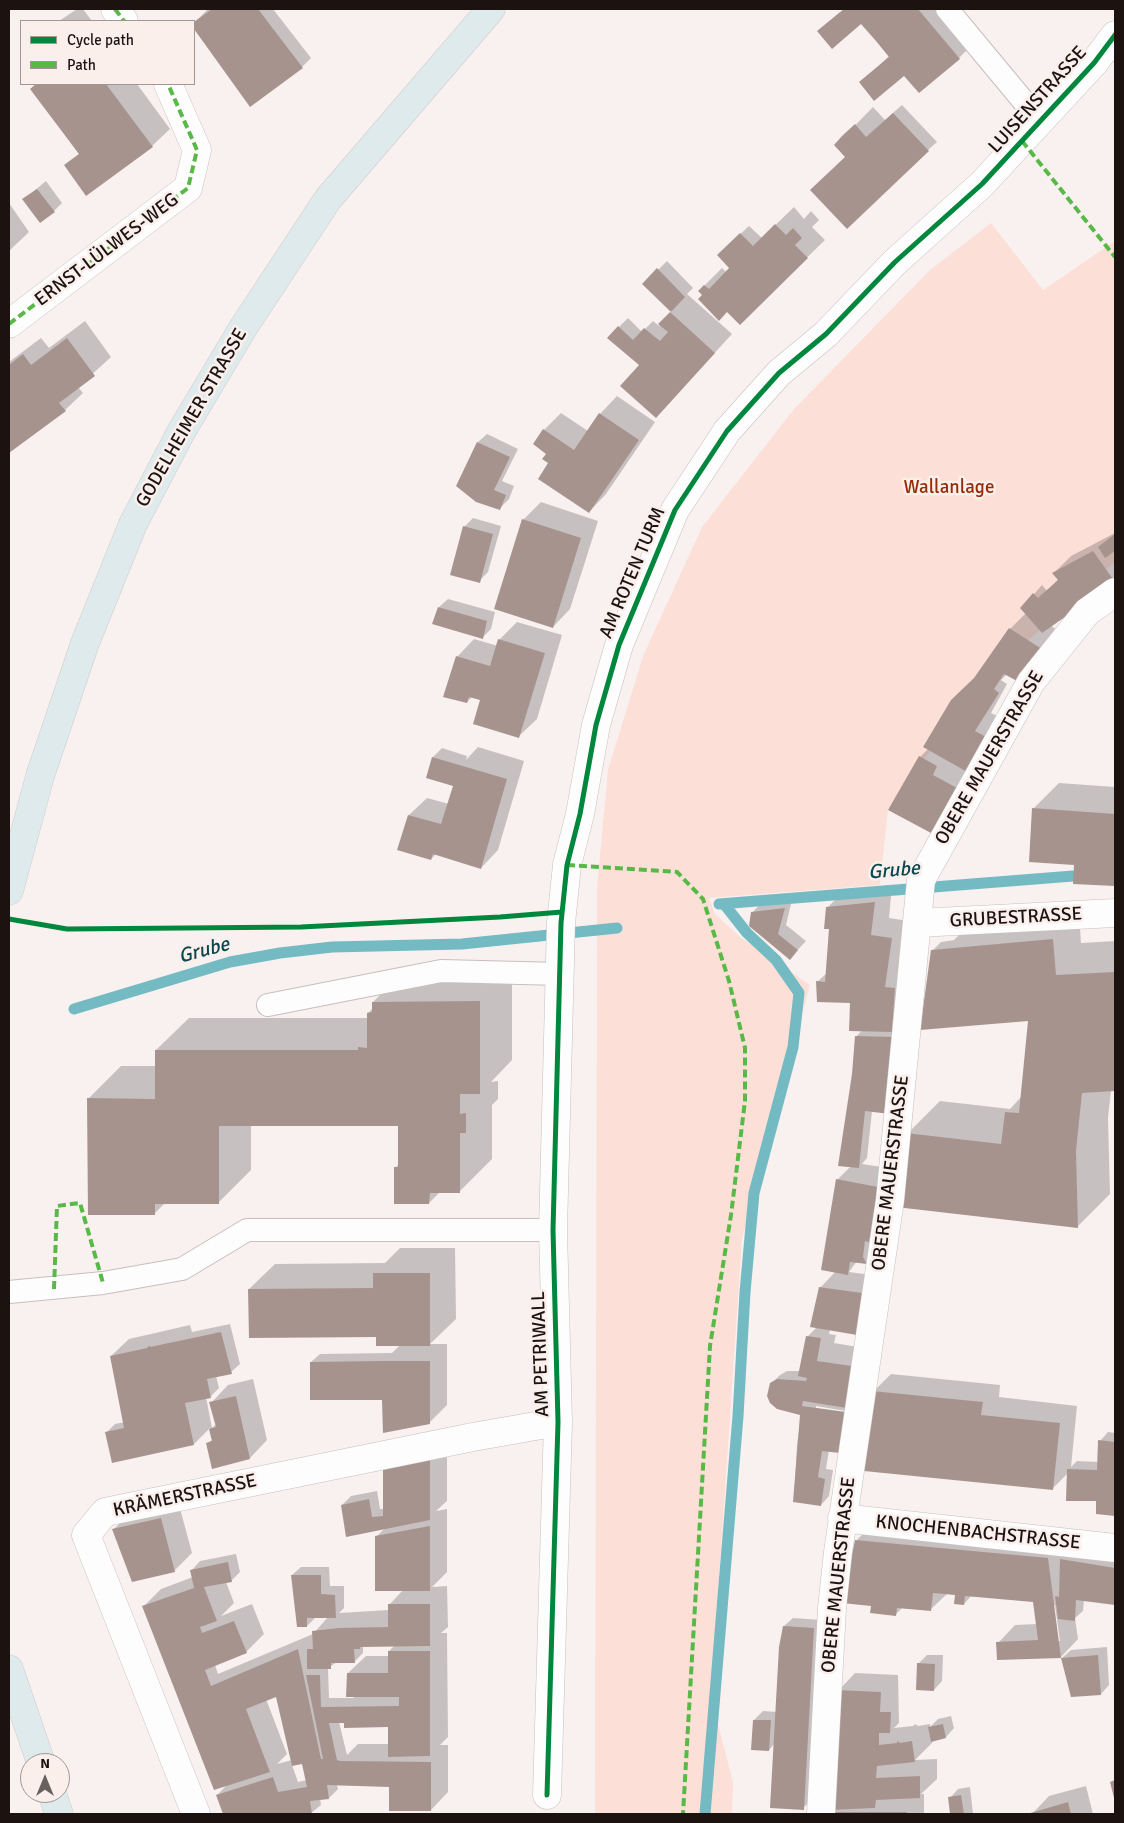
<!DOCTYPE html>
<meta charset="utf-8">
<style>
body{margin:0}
#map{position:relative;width:1124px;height:1823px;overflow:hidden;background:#f8f1f0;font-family:Signika,sans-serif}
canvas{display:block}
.frame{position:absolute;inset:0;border:10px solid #1c1310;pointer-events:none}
.legend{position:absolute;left:20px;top:20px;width:175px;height:65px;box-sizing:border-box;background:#fbefec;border:1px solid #a29794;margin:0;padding:6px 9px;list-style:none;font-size:15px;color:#1c1310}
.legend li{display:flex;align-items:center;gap:10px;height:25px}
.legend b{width:25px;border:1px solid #a29794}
.north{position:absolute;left:20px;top:1753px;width:50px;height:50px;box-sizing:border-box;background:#fbefec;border:1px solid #a29794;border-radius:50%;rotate:0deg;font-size:14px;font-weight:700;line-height:20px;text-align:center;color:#1c1310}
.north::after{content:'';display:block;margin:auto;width:18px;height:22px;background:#69615e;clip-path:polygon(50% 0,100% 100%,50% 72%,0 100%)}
</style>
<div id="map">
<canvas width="1124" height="1823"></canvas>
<div class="frame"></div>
<ul class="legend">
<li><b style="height:6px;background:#00873e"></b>Cycle path</li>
<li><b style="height:6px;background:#58b947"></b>Path</li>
</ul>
<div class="north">N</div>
</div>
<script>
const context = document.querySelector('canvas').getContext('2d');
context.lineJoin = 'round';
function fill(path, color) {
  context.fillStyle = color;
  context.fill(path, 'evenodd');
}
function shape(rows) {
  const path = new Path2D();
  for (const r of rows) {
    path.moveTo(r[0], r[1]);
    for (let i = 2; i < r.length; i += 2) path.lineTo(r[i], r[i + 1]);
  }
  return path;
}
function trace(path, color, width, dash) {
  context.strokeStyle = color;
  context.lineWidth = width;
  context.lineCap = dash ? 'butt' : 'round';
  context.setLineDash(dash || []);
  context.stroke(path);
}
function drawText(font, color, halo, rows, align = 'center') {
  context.font = font + ' Signika,sans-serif';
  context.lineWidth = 5;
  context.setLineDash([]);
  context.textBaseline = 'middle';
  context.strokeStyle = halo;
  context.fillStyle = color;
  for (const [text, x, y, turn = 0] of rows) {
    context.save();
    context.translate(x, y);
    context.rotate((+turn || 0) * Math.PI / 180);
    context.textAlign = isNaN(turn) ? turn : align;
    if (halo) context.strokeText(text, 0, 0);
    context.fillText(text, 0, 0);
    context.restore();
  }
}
fill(shape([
 [991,223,1043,290,1115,241,1115,562,973,690,888,810,880,885,709,898,715,914,739,936,810,985,742,1239,711,1697,733,1782,732,1814,595,1814,597,888,608,770,643,656,702,527,794,409,930,270]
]), '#fce0d8');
fill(shape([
 [77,9,83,9,92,21,59,21],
 [208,9,273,9,311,58,302,67,212,53,194,27,194,23],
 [844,9,950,9,976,41,959,58,904,74,870,74,889,56,862,22,827,23],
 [36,84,137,84,170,129,152,146,66,166,79,154,32,89],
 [902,105,937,142,928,150,846,157,836,145,873,107,885,120],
 [46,181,62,203,54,211,24,199],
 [9,203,29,232,9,251],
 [794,207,804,219,811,211,819,220,812,227,825,240,740,323,727,311,699,291,722,268,727,273,744,256,718,255,749,226,762,238],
 [667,261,693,288,687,294,732,334,656,417,647,358,609,337,628,318,642,332,653,321,659,326,672,311,644,284],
 [85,321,111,357,78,387,83,393,65,410,9,452,9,362,41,338,49,348],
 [617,396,655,422,606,494,589,512,550,463,544,430,561,413,588,431,600,414],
 [487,434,518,449,502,481,514,486,509,499,500,508,478,442],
 [541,502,598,521,570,609,553,627,523,520],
 [473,518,501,526,488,572,479,581,464,527],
 [1115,533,1115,580,1050,625,1058,631,1037,663,1007,674,1001,680,1007,684,991,713,1005,720,948,814,931,831,889,809,920,757,929,748,1010,629,1026,613,1022,608,1042,585,1047,591,1059,579,1054,573,1071,556],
 [448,599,495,612,491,629,482,638,439,607],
 [517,622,562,635,537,719,519,736,481,700,472,697,467,702,457,657,474,639,498,646,499,640],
 [478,747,524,761,498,850,481,868,436,854,431,859,399,849,409,815,427,798,449,804,455,781,428,777,433,757,442,748,467,756,466,760],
 [1059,783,1115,787,1115,884,1074,883,1075,864,1033,809],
 [892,885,889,918,909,921,902,970,912,971,909,1013,902,1020,913,1020,910,1056,901,1064,898,1104,889,1112,872,1111,867,1158,862,1164,895,1169,887,1223,873,1237,872,1248,875,1254,867,1262,857,1261,849,1272,879,1276,874,1316,856,1333,830,1329,829,1334,836,1335,834,1343,870,1349,864,1388,859,1394,863,1395,857,1434,840,1452,829,1450,826,1469,833,1470,829,1496,821,1505,794,1501,797,1445,802,1411,800,1413,778,1408,768,1396,771,1384,780,1375,787,1371,800,1371,808,1336,817,1327,812,1326,820,1288,836,1271,822,1269,831,1234,828,1234,837,1180,851,1166,840,1165,853,1074,856,1037,862,1030,850,1030,852,1000,850,1002,818,1000,817,982,827,973,831,927,825,928,827,908,845,890],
 [816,1406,852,1412,852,1414,816,1409],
 [792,900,786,925,806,941,790,958,753,912,761,903],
 [1079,914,1081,943,1115,941,1115,1090,1111,1090,1108,1118,1110,1194,1078,1226,907,1134,940,1101,1010,1109,1022,1096,1030,1020,932,951,941,942,954,940,971,923],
 [406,969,512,969,512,1060,491,1082,498,1081,498,1099,492,1105,492,1159,459,1192,440,1192,429,1203,395,1168,399,1164,399,1125,251,1125,251,1170,219,1202,165,1203,155,1213,89,1098,121,1066,156,1066,156,1050,189,1018,368,1018,368,1013,373,1008,373,1002],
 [400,1248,455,1248,456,1319,430,1344,447,1344,447,1405,429,1423,384,1396,311,1362,320,1354,392,1353,401,1344,249,1289,275,1264,385,1263],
 [230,1324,240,1364,231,1372,216,1376,219,1388,210,1397,206,1397,212,1428,216,1424,211,1403,228,1385,253,1379,267,1440,250,1458,207,1444,213,1439,210,1428,194,1444,106,1433,115,1424,125,1422,111,1356,129,1339,190,1325,192,1332],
 [891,1374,1000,1385,999,1397,1077,1406,1071,1467,1077,1461,1099,1462,1100,1441,1108,1432,1115,1433,1115,1515,1097,1513,1098,1500,1068,1473,1053,1488,873,1392],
 [447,1442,447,1501,436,1511,447,1509,447,1572,432,1587,447,1586,448,1627,441,1633,447,1633,448,1737,440,1745,448,1745,448,1792,431,1810,390,1786,337,1785,338,1789,329,1798,320,1799,321,1805,310,1814,225,1814,217,1795,228,1784,143,1607,161,1589,193,1577,192,1570,200,1561,236,1554,240,1572,231,1581,226,1582,234,1603,221,1616,252,1604,264,1634,246,1652,215,1665,218,1674,313,1634,328,1617,316,1617,307,1626,292,1575,301,1567,329,1567,330,1586,344,1586,344,1608,339,1613,389,1610,389,1605,404,1589,377,1536,386,1527,342,1505,351,1496,377,1491,380,1509,385,1509,384,1470],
 [363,1646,394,1646,389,1651,389,1656,366,1656,348,1673,356,1696,353,1698,329,1698,328,1668,337,1662,354,1662,363,1653],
 [277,1695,292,1760,277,1764,287,1754,266,1699],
 [339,1722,389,1726,390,1744,358,1744,347,1755],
 [307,1761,307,1780,298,1782,292,1765],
 [178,1501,192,1553,174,1571,113,1530,131,1512],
 [873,1523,1115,1548,1115,1604,1084,1600,1083,1611,1075,1618,1078,1639,1061,1657,998,1643,1015,1625,1037,1624,1034,1601,972,1595,964,1604,957,1593,948,1593,930,1610,902,1608,895,1615,872,1605,856,1541],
 [1053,1605,1055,1605,1060,1641,1058,1641],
 [793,1618,822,1620,821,1791,803,1808,775,1743,769,1750,754,1720,763,1711,777,1712,784,1626],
 [1107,1647,1109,1685,1101,1694,1062,1658,1071,1650],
 [927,1655,943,1655,942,1681,934,1690,918,1664],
 [855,1673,898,1675,899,1723,894,1728,913,1726,915,1724,918,1726,930,1724,930,1727,938,1719,951,1716,954,1728,946,1737,932,1740,932,1743,915,1760,937,1759,937,1779,921,1794,924,1794,924,1814,829,1814,838,1691],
 [1086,1786,1093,1814,1032,1814,1049,1796],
 [970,1787,973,1814,952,1814,950,1798,958,1789]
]), '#0003');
trace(shape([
 [719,904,1073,876],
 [74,1009,230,962,280,953,332,947,462,944,617,928],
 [705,1814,738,1416,745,1292,754,1193,793,1047,799,993,776,960,747,933,724,904]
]), '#74bac2', 11);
fill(shape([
 [212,9,258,9,303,68,250,107,194,29,194,22],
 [844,9,918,9,960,59,919,93,904,76,874,101,859,82,889,57,876,41,861,24,832,49,817,31],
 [36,84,106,84,153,147,86,196,64,165,79,154,30,89],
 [893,113,929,151,847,229,810,190,845,157,834,145,842,136,855,124,866,137],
 [37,189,55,212,40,223,22,199],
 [775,224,786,235,793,228,802,238,795,245,808,258,740,325,727,312,719,321,698,299,702,295,698,291,704,285,709,289,729,268,717,255,740,233,753,246],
 [657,268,685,297,671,312,642,284],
 [670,312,715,353,656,418,620,386,639,365,607,338,618,326,633,340,644,328,660,341,668,332,658,324],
 [67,338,95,376,59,403,66,411,9,453,9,365,23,354,31,365],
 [599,413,639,440,589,513,538,479,548,463,542,459,546,454,533,444,543,429,574,450],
 [477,442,510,457,494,490,506,495,500,510,476,502,456,486],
 [522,519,581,538,553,628,494,609],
 [463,526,493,534,480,583,450,575],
 [1115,534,1115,551,1105,558,1098,547],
 [1093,551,1115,582,1042,633,1020,608,1033,593,1038,598,1058,580,1052,573],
 [438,607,487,621,483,639,432,624],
 [1009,628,1042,649,1019,682,1004,674,994,689,999,693,975,731,988,738,969,773,923,747,951,700,974,678],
 [498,639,545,653,519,738,473,724,480,700,469,697,467,703,443,697,456,656,490,666],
 [919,756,937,766,933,775,957,788,931,833,888,810],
 [432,757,507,779,481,869,433,854,431,860,397,850,408,815,441,824,453,786,426,778],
 [1032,808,1115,814,1115,886,1073,884,1074,865,1029,862],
 [875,902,871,935,892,938,885,987,895,988,892,1032,849,1031,850,1003,817,1002,816,981,825,982,829,929,824,929,826,907],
 [785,908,778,934,798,950,790,960,749,926,751,912],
 [1053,939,1056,975,1115,972,1115,1091,1082,1093,1076,1151,1078,1228,896,1207,906,1133,1001,1144,1005,1112,1019,1113,1028,1021,920,1030,931,950],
 [480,1001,480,1094,460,1094,460,1114,466,1113,466,1133,460,1133,460,1193,430,1193,429,1204,394,1204,394,1167,398,1167,398,1126,219,1126,219,1204,155,1204,155,1215,88,1215,87,1098,155,1099,155,1050,358,1050,358,1047,367,1048,367,1013,372,1012,372,1002],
 [855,1036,896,1037,890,1114,865,1111,859,1168,838,1166,852,1074],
 [836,1179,878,1187,869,1242,865,1241,863,1257,867,1264,850,1262,848,1275,821,1270],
 [373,1273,430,1273,430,1346,376,1346,376,1337,249,1338,248,1289,373,1288],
 [819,1287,862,1293,857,1335,810,1327],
 [221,1332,232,1374,207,1379,211,1398,185,1403,194,1445,112,1463,105,1432,124,1428,110,1356,147,1348,150,1345,150,1347],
 [806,1336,821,1338,817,1361,852,1366,847,1408,803,1401,802,1406,846,1412,840,1453,822,1451,818,1477,825,1479,821,1506,793,1502,800,1415,777,1409,770,1403,767,1396,770,1383,777,1379,806,1381,807,1378,798,1376],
 [382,1361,430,1361,430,1424,383,1433,382,1400,310,1400,310,1362],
 [872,1391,983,1402,981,1415,1060,1423,1053,1490,864,1471],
 [236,1396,250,1459,212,1469,206,1443,212,1441,209,1429,216,1427,209,1402],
 [1098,1440,1115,1442,1115,1516,1096,1514,1096,1501,1066,1501,1067,1469,1097,1470],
 [430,1459,430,1520,346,1537,341,1505,369,1499,372,1517,383,1516,383,1469],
 [161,1518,175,1572,132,1582,112,1529],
 [430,1526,430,1591,375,1591,375,1536],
 [855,1540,1048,1558,1061,1658,997,1660,996,1642,1038,1640,1033,1602,965,1596,964,1605,954,1604,955,1595,933,1593,931,1611,897,1608,896,1616,870,1613,871,1606,842,1603],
 [1060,1559,1115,1568,1115,1605,1076,1600,1075,1621,1058,1619,1055,1596,1059,1597],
 [228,1562,232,1582,204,1587,217,1621,200,1627,202,1633,234,1621,247,1653,205,1670,211,1686,298,1649,321,1759,323,1759,306,1675,320,1675,321,1707,399,1706,399,1697,346,1697,347,1673,388,1673,388,1651,430,1651,430,1756,388,1757,388,1727,344,1728,344,1723,329,1723,337,1760,340,1761,431,1762,431,1811,389,1811,389,1787,327,1785,329,1799,310,1801,312,1814,223,1814,216,1795,273,1777,278,1792,307,1787,302,1764,292,1766,276,1697,246,1709,270,1772,214,1790,142,1606,194,1588,190,1570],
 [291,1575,321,1575,321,1594,335,1595,336,1618,307,1618,307,1627,297,1627],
 [388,1604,430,1604,430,1646,360,1647,360,1649,354,1649,355,1663,331,1663,331,1669,307,1669,307,1649,313,1649,312,1631,339,1628,388,1627],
 [783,1626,814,1628,804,1810,770,1808,779,1647],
 [1098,1655,1101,1695,1071,1697,1061,1658],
 [917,1663,935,1664,934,1691,916,1690],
 [836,1690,881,1692,880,1712,891,1712,890,1733,879,1733,879,1745,897,1743,897,1741,900,1743,912,1741,915,1762,877,1766,876,1778,920,1776,920,1798,876,1800,875,1808,829,1810],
 [753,1720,771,1720,769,1751,751,1750],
 [943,1724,946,1738,931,1742,928,1727],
 [1115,1780,1115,1802,1110,1782],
 [961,1795,964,1814,950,1814,948,1797],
 [1068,1802,1071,1814,1027,1814],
 [828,1812,907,1812,907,1814,828,1814]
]), '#a7938e');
const lane = shape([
 [947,9,1040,121],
 [268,1005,441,971,561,974],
 [9,1292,103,1283,182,1269,247,1230,553,1230]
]);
const street = shape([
 [115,9,124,21],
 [9,324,188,188,197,150,168,84],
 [917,923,1115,913],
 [842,1518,1115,1548],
 [547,1795,558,1422,553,1230,561,923,567,865,580,814,596,725,619,645,675,510,727,431,779,373,826,334,895,262,982,184,1094,63,1115,35],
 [196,1814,86,1535,105,1512,473,1437,558,1422],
 [821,1814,832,1608,838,1552,890,1200,921,880,1031,682,1087,612,1115,592]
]);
const primary = shape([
 [9,891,40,776,85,643,133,524,181,432,243,328,328,199,491,9],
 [9,1669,41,1763],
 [52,1793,59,1814]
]);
trace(lane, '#c7bfbd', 24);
trace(street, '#c7bfbd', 29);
trace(primary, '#cfcbca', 29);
trace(lane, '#fefdfd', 22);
trace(street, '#fefdfd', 28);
trace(primary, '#deeaec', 28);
trace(shape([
 [115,9,124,21],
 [1022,141,1115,257],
 [9,324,188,188,197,150,168,84],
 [567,865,677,872,703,899,729,981,745,1048,745,1101,731,1215,710,1346,683,1814],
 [54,1289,57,1206,80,1203,103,1283]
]), '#58b947', 4, [8, 4]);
trace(shape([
 [9,919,67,929,301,927,500,917,562,912],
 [547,1795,558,1422,553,1230,561,923,567,865,580,814,596,725,619,645,675,510,727,431,779,373,826,334,895,262,982,184,1094,63,1115,35]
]), '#00873e', 5);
drawText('19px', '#1c1310', '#fbefec', [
 ["LUISENSTRASSE",1038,100,-48],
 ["ERNST-LÜLWES-WEG",107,250,-37],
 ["GODELHEIMER STRASSE",192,418,-60],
 ["AM ROTEN TURM",633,573,-67],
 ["OBERE MAUERSTRASSE",990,758,-60],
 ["GRUBESTRASSE",1016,918,-3],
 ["OBERE MAUERSTRASSE",891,1173,-83],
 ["AM PETRIWALL",541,1354,-92],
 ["KRÄMERSTRASSE",185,1496,-12],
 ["KNOCHENBACHSTRASSE",978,1533,6],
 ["OBERE MAUERSTRASSE",839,1575,-84]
]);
drawText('19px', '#972c08', '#fbefec', [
 ["Wallanlage",949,488]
]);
drawText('italic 20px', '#08484e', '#fbefec', [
 ["Grube",894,871,-5],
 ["Grube",204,951,-15]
]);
</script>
